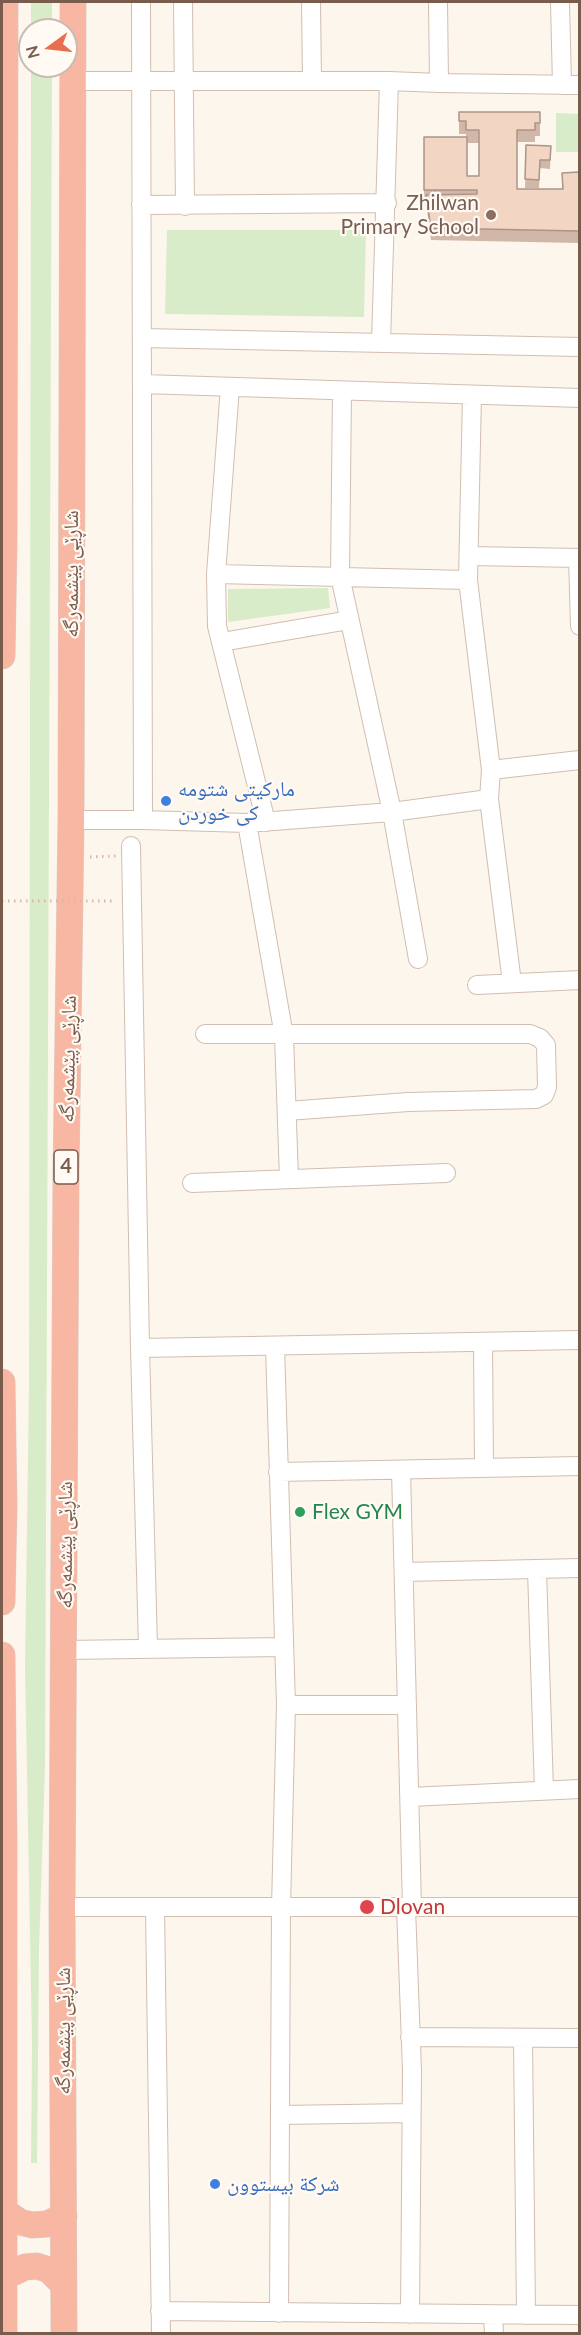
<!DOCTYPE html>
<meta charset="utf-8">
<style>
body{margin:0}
#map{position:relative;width:581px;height:2335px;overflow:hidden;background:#fdf6ec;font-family:Lato,sans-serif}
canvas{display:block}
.frame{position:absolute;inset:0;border:3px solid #7a5c4d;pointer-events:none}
.north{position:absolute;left:18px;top:18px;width:60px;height:60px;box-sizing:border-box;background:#fffaf3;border:2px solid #cabbb1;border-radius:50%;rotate:255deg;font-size:16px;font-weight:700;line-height:24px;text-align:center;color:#7a5c4d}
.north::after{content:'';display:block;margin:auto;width:21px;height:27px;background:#e76f51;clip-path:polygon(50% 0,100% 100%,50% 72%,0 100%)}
</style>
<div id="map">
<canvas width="581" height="2335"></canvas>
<div class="frame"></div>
<div class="north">N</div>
</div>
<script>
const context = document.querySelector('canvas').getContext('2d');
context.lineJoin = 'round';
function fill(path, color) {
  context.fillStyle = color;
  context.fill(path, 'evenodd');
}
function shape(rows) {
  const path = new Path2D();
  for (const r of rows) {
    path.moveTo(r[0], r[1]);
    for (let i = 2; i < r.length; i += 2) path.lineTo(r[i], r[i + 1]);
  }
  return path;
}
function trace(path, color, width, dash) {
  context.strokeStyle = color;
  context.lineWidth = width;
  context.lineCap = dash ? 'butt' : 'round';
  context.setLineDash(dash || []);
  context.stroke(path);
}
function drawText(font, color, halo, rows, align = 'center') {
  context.font = font + ' Lato,"Noto Naskh Arabic",sans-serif';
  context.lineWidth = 4.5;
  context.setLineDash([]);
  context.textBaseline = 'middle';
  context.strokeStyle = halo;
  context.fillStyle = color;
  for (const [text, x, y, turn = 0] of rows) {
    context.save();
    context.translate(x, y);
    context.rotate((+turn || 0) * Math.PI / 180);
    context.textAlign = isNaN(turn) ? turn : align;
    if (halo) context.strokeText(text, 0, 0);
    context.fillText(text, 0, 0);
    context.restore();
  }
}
fill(shape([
 [31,2,52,2,52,30,31,30],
 [31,66,52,66,45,1766,39,1950,37,2163,31,2163,32,2043,25,1666,29,1387],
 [556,113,579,114,579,152,556,152],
 [167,230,366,230,364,317,165,314],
 [328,588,330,608,228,622,228,589]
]), '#d8ecc9');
const minor = shape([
 [183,2,185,206],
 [311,2,312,81],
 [560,2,562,85],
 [73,81,389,81],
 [439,83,580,85],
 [141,205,387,203],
 [142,338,580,347],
 [381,343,389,81,439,83,438,2],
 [143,384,580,398],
 [230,387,216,574,217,626,266,822],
 [342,391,340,576,392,812,418,959],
 [472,395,468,580,491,770,489,799,512,983],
 [469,556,580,558],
 [578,558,580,626],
 [216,574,468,580],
 [222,642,349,620],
 [491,770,580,760],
 [71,820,143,820,141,2],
 [143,820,247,823,392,812,489,799],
 [247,823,284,1036,289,1179],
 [131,846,140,1348,148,1648],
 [477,985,580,980],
 [205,1034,530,1034,540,1038,546,1045,547,1087,544,1095,536,1099,408,1102,287,1111],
 [192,1183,446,1173],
 [483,1342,484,1468],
 [275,1346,286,1705,407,1705],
 [140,1348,580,1340],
 [401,1470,412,1907],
 [278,1472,580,1466],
 [537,1570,544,1790],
 [404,1572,580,1568],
 [64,1650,283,1647],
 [410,1797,580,1789],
 [62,1907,580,1907],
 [155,1907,161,2334],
 [406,1907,412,2071,410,2314],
 [410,2037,580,2038],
 [523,2038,526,2315],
 [280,2115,411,2113],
 [160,2311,580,2315],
 [279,2313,281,1907,286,1705],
 [493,2315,494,2334]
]);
const highway = shape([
 [2,656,4,543,5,2],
 [2,1382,4,1506,2,1602],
 [2,1655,4,1842,4,2334],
 [5,2212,20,2222,32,2225,47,2224,64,2216],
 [4,2277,25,2267,37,2266,49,2270,64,2285],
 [64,2334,62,1907,66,1174,71,820,73,2]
]);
trace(minor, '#d1beb0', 20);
trace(highway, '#dad1cd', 27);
trace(shape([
 [90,857,116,856]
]), '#d9b8a5', 3, [1.5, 4.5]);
trace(minor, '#fff', 18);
trace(highway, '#f7b7a3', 26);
trace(shape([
 [2,901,116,901]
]), '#d9b8a5', 3, [1.5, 4.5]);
fill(shape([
 [459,112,540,112,540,136,535,136,535,142,517,142,517,189,562,189,562,173,579,172,579,243,431,240,426,203,424,203,424,137,466,137,466,134,459,134],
 [467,143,479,143,479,176,467,176],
 [526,145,551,146,550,169,540,168,539,188,525,188]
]), '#d1b7a8');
const building = shape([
 [459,112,540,112,540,123,535,123,535,130,517,130,517,189,563,189,562,173,579,172,579,231,431,228,426,195,477,194,477,190,424,190,424,137,467,137,467,176,479,176,479,130,466,130,466,121,459,121,459,112],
 [526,145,551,146,550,160,540,160,539,180,525,179,526,145]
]);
fill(building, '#f3d5c3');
trace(building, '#aa9588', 1.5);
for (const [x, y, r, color] of [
 [491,215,6,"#8d6e63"],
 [166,801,6,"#3f7fe0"],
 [300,1512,6,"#2e9e5b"],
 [367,1907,8,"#e0444e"],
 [215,2184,6,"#3f7fe0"]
]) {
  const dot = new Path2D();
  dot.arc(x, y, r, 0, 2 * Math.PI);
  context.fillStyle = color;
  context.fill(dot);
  trace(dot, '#fffaf3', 2);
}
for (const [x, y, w] of [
 [66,1167,24]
]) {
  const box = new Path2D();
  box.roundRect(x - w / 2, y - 17, w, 34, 4.5);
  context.fillStyle = '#fffaf3';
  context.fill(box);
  trace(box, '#7a5c4d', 1.5);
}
drawText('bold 20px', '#7a5c4d', null, [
 ["4",66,1167]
]);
drawText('21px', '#785e54', '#fffaf3', [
 ["Zhilwan",479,203],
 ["Primary School",479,227]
], 'right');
drawText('21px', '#7a5c4d', '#fffaf3', [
 ["شاڕێی پێشمەرگە",71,574,-90],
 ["شاڕێی پێشمەرگە",68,1059,-89],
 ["شاڕێی پێشمەرگە",65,1545,-90],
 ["شاڕێی پێشمەرگە",63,2031,-90]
]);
drawText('21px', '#366cbe', '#fffaf3', [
 ["مارکیتی شتومه",178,789],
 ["کی خوردن",178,813],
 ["شرکة بیستوون",227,2184]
], 'left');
drawText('21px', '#27864d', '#fffaf3', [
 ["Flex GYM",312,1512]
], 'left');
drawText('21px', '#be3a42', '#fffaf3', [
 ["Dlovan",380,1907]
], 'left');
</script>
